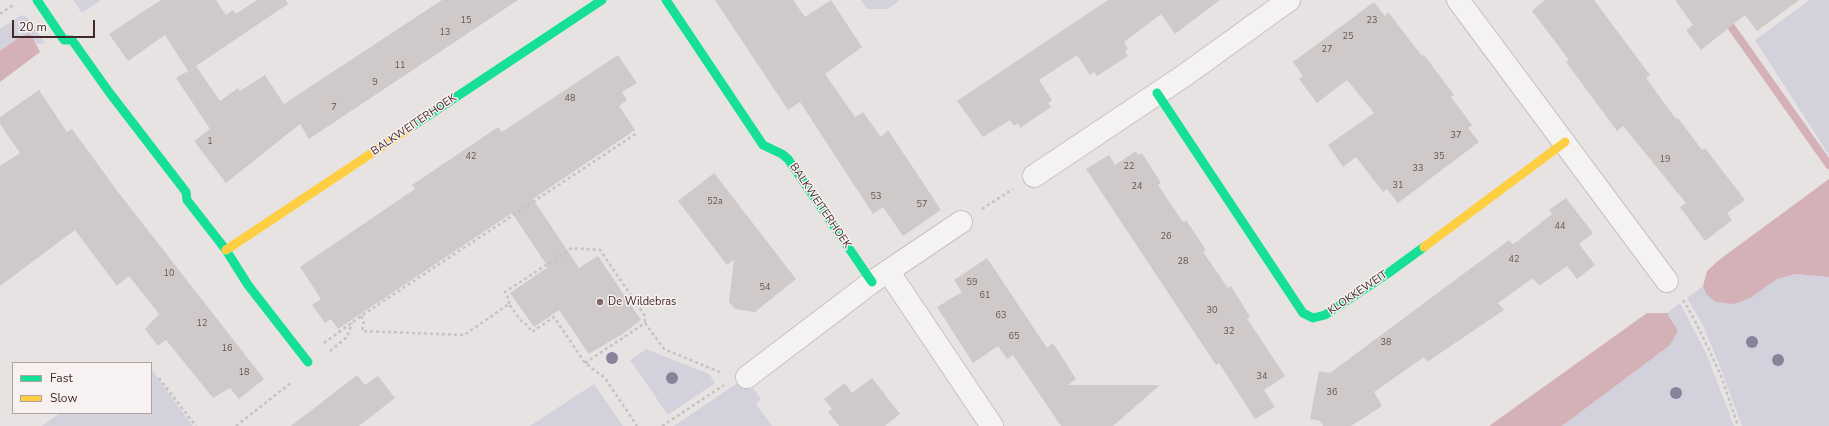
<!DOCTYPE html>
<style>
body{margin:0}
#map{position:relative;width:1829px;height:426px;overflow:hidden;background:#e8e3e3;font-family:"Nunito Sans",sans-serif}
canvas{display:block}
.legend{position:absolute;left:12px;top:362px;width:140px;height:52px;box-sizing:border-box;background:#f8f1f2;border:1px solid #b0a1a2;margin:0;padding:5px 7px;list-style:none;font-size:12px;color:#43282a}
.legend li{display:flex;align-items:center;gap:8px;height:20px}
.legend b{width:20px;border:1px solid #b0a1a2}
.scale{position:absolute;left:12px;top:20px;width:83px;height:18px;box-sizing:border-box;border:2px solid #43282a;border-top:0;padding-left:5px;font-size:12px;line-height:14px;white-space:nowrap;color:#43282a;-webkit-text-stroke:3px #f8f1f2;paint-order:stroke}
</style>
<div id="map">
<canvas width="1829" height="426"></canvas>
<ul class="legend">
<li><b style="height:5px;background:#16e098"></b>Fast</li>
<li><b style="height:5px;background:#ffcf43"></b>Slow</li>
</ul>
<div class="scale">20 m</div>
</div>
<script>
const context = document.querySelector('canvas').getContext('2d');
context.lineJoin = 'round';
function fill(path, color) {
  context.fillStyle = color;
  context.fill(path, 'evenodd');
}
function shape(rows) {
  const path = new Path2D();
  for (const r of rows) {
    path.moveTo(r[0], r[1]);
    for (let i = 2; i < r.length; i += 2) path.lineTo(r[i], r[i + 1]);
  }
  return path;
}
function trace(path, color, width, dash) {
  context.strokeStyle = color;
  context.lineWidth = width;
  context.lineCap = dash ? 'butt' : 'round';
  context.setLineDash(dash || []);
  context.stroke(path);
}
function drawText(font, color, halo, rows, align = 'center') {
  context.font = font + ' "Nunito Sans",sans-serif';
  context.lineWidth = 3;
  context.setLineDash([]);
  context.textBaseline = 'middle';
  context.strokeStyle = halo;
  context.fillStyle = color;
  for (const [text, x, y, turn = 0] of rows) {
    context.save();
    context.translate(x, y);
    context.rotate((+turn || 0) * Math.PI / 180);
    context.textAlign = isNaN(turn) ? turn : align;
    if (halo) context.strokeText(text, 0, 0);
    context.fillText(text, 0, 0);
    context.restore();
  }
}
fill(shape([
 [73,0,101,0,82,13],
 [861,0,900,0,888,9,867,9],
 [1810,0,1829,0,1829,155,1755,40],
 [21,15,27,17,45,43,37,44,32,36,21,37,0,51,0,29],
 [1796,274,1829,277,1829,426,1742,426,1720,367,1703,325,1687,298,1703,286,1706,294,1750,298,1776,279],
 [1680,303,1706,353,1734,426,1562,426,1669,346,1671,320,1667,313],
 [646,349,709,374,715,383,668,415,630,360],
 [151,369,193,426,42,426,60,413,151,413],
 [742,380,750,389,753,388,761,399,756,404,772,426,674,426],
 [594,384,623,426,530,426]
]), '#d3d1db');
fill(shape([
 [29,34,32,36,40,52,0,82,0,51,17,39],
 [1829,179,1829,277,1796,274,1777,279,1750,298,1734,304,1716,302,1706,294,1703,286,1707,271,1719,260],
 [1647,313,1667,313,1671,320,1678,331,1669,346,1562,426,1489,426]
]), '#d4b0b7');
trace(shape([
 [1725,18,1829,165]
]), '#d4b0b7', 8);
fill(shape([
 [161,0,216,0,226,15,233,10,236,14,257,0,286,0,288,4,196,66,220,101,238,88,240,91,265,75,284,104,442,0,518,0,309,139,300,124,226,183,194,141,210,129,176,78,188,71,165,35,128,61,109,34],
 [715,0,793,0,805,17,831,0,862,47,825,74,855,117,863,112,881,137,888,130,941,210,903,236,883,207,873,214,800,102,788,110],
 [1108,0,1220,0,1175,34,1161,14,1124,42,1128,49,1125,52,1128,56,1097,76,1094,72,1090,75,1077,55,1039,80,1052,100,1048,103,1051,107,1020,128,1018,123,1014,126,1010,120,983,137,957,101],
 [1545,0,1594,0,1650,75,1646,78,1676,119,1678,118,1702,150,1705,148,1745,200,1727,213,1732,220,1705,241,1680,207,1686,203,1623,126,1617,131,1566,62,1569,60,1532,11],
 [1675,0,1799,0,1757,31,1745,15,1701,50,1686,30,1693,25],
 [1374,2,1385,16,1388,12,1422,56,1424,55,1454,95,1451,97,1472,125,1468,128,1479,142,1398,203,1387,189,1383,192,1356,157,1343,167,1328,145,1374,113,1347,80,1317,103,1299,79,1303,76,1293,62],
 [618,55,637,83,622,92,627,100,619,106,635,130,533,199,579,268,598,256,641,320,624,333,589,354,559,310,534,327,510,293,548,267,512,213,338,329,331,319,325,323,312,305,321,299,300,267,415,189,412,185,476,142,498,127,502,132],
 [39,90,67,132,72,129,118,192,264,379,239,399,230,388,213,398,166,340,158,346,145,329,159,314,129,276,117,286,75,230,0,286,0,166,20,153,0,124,0,117],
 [1136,151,1138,155,1142,153,1161,183,1158,185,1183,222,1186,220,1206,250,1203,252,1228,288,1231,286,1244,307,1250,317,1247,319,1250,323,1285,376,1264,390,1275,407,1255,419,1219,363,1216,365,1086,169,1109,155,1115,165],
 [714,173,796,279,755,312,735,309,729,302,734,260,727,265,678,201],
 [1566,198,1593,233,1579,244,1595,265,1577,279,1567,266,1539,286,1533,278,1498,303,1504,310,1427,362,1424,357,1374,392,1382,406,1351,426,1323,426,1320,421,1310,419,1319,371,1330,373,1509,240,1512,244,1518,241,1552,214,1549,210],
 [987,258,1047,348,1053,343,1076,379,1068,385,1160,385,1113,426,1061,426,1013,355,1007,359,998,346,973,363,937,307,962,292,954,280],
 [357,375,365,385,378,376,395,398,359,426,291,426],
 [872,378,900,414,885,426,839,426,828,412,832,409,824,399,845,383,852,393]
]), '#cfc9c9');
const street = shape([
 [1458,0,1667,281],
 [1034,176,1185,75,1289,0],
 [888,271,992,426],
 [747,377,872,282,961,222]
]);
trace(street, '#c6c1c1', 24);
trace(shape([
 [0,14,13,5],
 [982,209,1013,189],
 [1683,300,1692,315,1710,352,1722,378,1738,426],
 [509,304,509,299,505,292,572,248,600,250,645,316,645,323],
 [361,316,364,321,362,331,464,335,509,304,522,322,526,324,532,332,554,317,585,363,605,378,637,426],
 [324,343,361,316,637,133],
 [330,351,347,337,352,323],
 [585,363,645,323,664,349,722,373],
 [159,378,196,426],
 [236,426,292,382],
 [662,426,724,385]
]), '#c7c2c2', 2.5, [3, 3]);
trace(street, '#f5f2f2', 22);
trace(shape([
 [37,0,64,40,72,40,109,92,186,192,187,200,226,250,248,285,308,362],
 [666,0,763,145,782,154,788,159,872,282],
 [1157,93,1303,313,1313,318,1325,315,1387,274,1424,247],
 [411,127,602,0]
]), '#16e098', 9);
trace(shape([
 [1424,247,1565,142],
 [226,250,411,127]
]), '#ffcf43', 9);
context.fillStyle = '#88839b';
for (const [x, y] of [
 [1752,342],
 [612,358],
 [1778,360],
 [672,378],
 [1676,393]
]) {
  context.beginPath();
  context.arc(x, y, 6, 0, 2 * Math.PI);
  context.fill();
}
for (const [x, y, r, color] of [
 [600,302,4,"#7d696b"]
]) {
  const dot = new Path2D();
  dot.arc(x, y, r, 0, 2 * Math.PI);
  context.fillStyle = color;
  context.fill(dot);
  trace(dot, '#f8f1f2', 1.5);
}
drawText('9px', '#685254', null, [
 ["15",466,21],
 ["23",1372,21],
 ["13",445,33],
 ["25",1348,37],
 ["27",1327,50],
 ["11",400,66],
 ["9",375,83],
 ["48",570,99],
 ["7",334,108],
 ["37",1456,136],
 ["1",210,142],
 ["42",471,157],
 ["35",1439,157],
 ["19",1665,160],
 ["22",1129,167],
 ["33",1418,169],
 ["31",1398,186],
 ["24",1137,187],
 ["53",876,197],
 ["52a",715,202],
 ["57",922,205],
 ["44",1560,227],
 ["26",1166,237],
 ["42",1514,260],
 ["28",1183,262],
 ["10",169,274],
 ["59",972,283],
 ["54",765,288],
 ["61",985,296],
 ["30",1212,311],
 ["63",1001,316],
 ["12",202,324],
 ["32",1229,332],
 ["65",1014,337],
 ["38",1386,343],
 ["16",227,349],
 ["18",244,373],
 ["34",1262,377],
 ["36",1332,393]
]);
drawText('11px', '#43282a', '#f8f1f2', [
 ["BALKWEITERHOEK",414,125,-34],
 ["BALKWEITERHOEK",820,206,56],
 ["KLOKKEWEIT",1358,293,-34]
]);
drawText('11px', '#43282a', '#f8f1f2', [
 ["De Wildebras",608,302]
], 'left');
</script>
